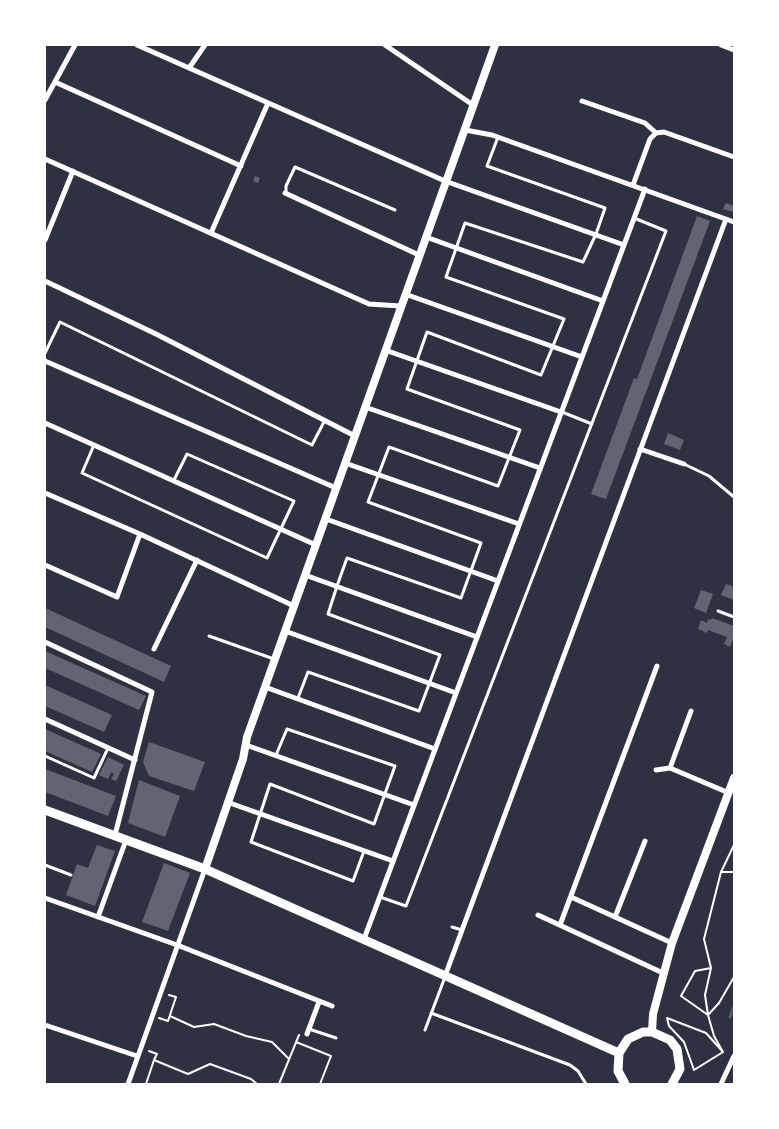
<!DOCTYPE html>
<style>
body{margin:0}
#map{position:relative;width:779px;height:1129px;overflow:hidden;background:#2d3142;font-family:Quicksand,sans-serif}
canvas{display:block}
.frame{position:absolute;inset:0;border:46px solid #fff;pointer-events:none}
</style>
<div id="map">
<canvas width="779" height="1129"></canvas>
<div class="frame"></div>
</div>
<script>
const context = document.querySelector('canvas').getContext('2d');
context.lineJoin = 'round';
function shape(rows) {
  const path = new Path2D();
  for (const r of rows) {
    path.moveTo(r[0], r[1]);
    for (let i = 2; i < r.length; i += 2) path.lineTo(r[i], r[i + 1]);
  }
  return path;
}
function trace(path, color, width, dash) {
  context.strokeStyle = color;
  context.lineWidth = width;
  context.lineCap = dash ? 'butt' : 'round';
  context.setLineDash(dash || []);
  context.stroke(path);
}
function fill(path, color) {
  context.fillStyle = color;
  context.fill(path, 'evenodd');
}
trace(shape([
 [730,1017,734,1006]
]), '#4f5d75', 3);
fill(shape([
 [255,176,260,178,258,183,253,181],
 [726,203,734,206,733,212,723,209],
 [697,216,710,221,606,499,591,494,634,378,637,379],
 [668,433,684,440,680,450,664,444],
 [726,584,734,587,734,600,721,595],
 [701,590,713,594,706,613,694,608],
 [45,608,171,666,164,682,45,627],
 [712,618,734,626,734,637,730,647,724,644,727,637,708,630,707,633,698,629,701,620,707,623,708,619,711,620],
 [45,651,146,696,139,710,45,668],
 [45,685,112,715,104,732,45,706],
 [45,729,101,754,92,772,45,751],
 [149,742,205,762,194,791,149,776,143,762],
 [108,757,124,765,116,781,111,779,114,774,111,772,108,779,99,775],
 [45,769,116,796,108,816,45,792],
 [139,780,180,796,165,837,128,823],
 [97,845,115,851,95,906,66,895,77,864,88,868],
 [164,863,190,873,168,931,142,922]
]), '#626471');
trace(shape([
 [721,872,734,872],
 [708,1015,681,996,695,971,711,968],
 [708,1015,719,1003,734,977],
 [170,1016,194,1027,214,1024,246,1036,272,1042,289,1059],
 [159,1018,168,1021,176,997,169,995],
 [667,1018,706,1033,723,1052,694,1070,684,1042,669,1026,667,1018],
 [296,1042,331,1056,320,1084],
 [149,1051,157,1054,154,1060],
 [723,1052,714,1036,708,1015,705,995,711,968,704,939,721,872,734,845],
 [146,1084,154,1060,188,1074,210,1064,251,1079,257,1084],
 [279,1084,299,1035]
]), '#fff', 2);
trace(shape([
 [286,193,286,186,295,167,395,210],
 [45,353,60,322,312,445,325,420],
 [562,412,592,424],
 [94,445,82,473,267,558,294,501,187,454,174,480],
 [684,464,709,476,734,497],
 [718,611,734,617],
 [209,636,274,659],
 [298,698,308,672,419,711,440,655,328,614,337,586,347,558,461,598,481,543,368,502,389,447,498,486,520,430,407,389,427,332,541,375,564,319,446,277,465,223,583,262,596,234,605,208,487,166,498,137],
 [276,755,287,729,395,766,374,824,270,784,251,842,353,881,364,851],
 [45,756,94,778,108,748],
 [45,865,71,875],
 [380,897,406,906,666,231,634,218],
 [452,927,462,930],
 [431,1013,570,1065,578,1071,586,1084],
 [309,1029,336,1038],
 [425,1030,445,977]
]), '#fff', 3);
trace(shape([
 [137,45,445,181,624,245],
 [385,45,473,105],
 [721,45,734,50],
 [189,68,205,45],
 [55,82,241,166],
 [45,100,75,45],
 [582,101,645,123,656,133,664,132,734,157],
 [465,130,492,135,734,222],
 [45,159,369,304,400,306],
 [633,185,650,139,656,133],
 [285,193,419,255],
 [211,233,268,103],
 [426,237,603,301],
 [45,240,73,171],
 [45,281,156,334,355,436],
 [405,294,582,357],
 [385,350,561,412],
 [45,361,336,488],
 [365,407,540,468],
 [45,423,316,545],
 [640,449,684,464],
 [345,463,519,524],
 [45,493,140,534,294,606],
 [326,519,498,581],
 [45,565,117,597,140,534],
 [305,575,477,637],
 [285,631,456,693],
 [45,642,152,692,115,835],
 [154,649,197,560],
 [265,687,435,749],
 [45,719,135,760],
 [246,745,414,805],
 [670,768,691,711],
 [656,770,670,768,729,793],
 [227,802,393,861],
 [571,897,672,943],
 [45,898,177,945,332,1006],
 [538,915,663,973],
 [98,917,126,840],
 [615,917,645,841],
 [560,925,657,666],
 [364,939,645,189],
 [445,976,726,219],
 [45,1025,137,1056],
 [307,1034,319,1002],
 [128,1084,205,869],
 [721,1084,734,1056]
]), '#fff', 5);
trace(shape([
 [205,869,243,759,247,737,265,687,495,45],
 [652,1032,653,1014,672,943,734,778]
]), '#fff', 8);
trace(shape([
 [45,810,205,869,619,1053],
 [625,1084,618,1071,619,1053,628,1039,643,1032,652,1032,670,1040,677,1049,680,1069,672,1084]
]), '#fff', 9);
</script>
